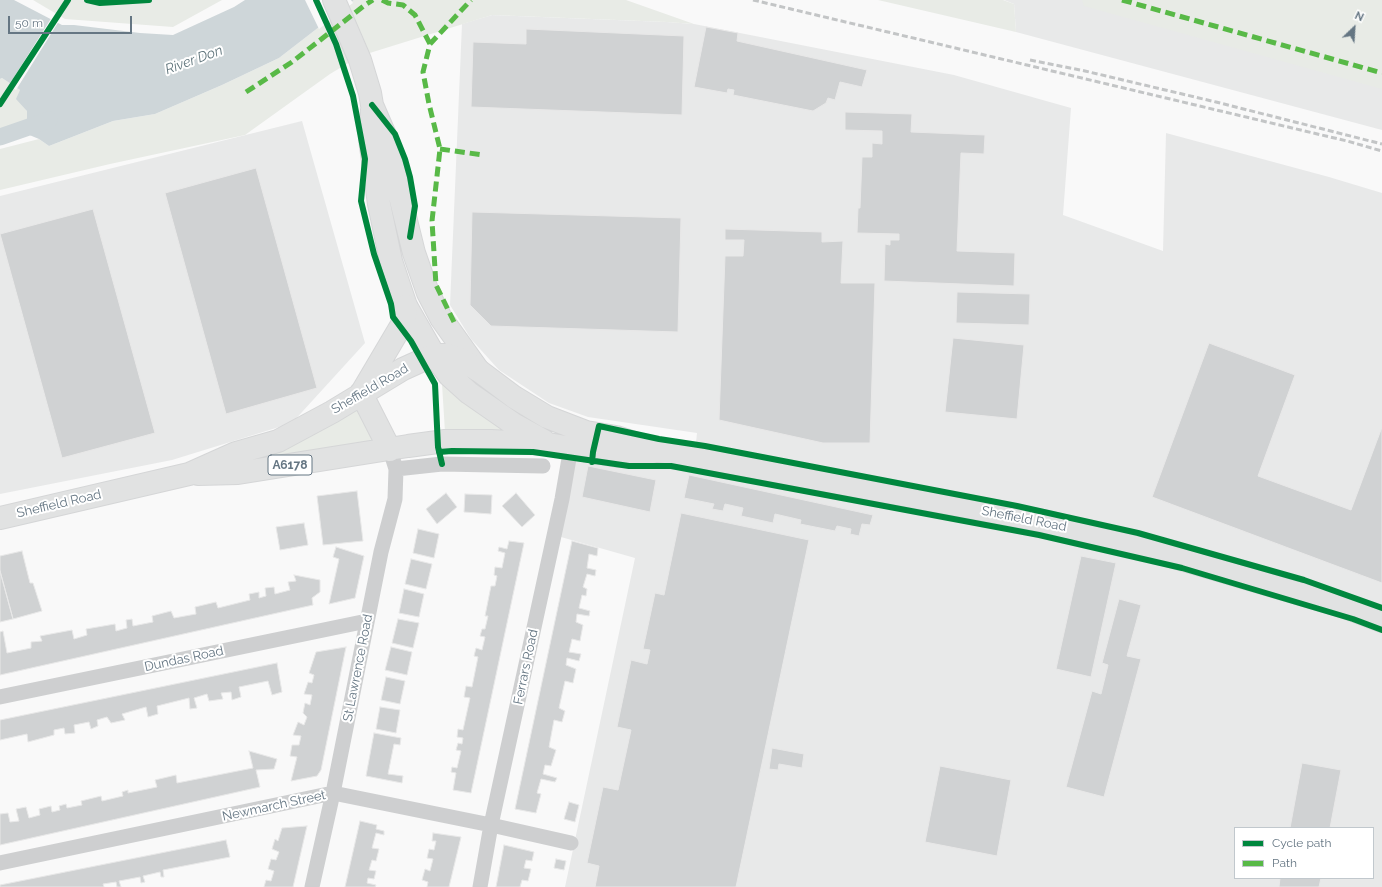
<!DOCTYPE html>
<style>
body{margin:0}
#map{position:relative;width:1382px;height:887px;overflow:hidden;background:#f9f9f9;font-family:Raleway,sans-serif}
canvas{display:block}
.legend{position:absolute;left:1234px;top:827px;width:140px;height:52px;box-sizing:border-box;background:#fff;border:1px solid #c1c8cd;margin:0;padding:5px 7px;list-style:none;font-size:12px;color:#657683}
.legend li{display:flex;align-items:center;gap:8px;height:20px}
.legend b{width:20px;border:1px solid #c1c8cd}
.north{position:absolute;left:1334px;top:8px;width:40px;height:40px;-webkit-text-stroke:3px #fff;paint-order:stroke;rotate:25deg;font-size:11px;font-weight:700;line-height:16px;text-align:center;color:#657683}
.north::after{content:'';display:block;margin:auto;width:14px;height:18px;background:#657683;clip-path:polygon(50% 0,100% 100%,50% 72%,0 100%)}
.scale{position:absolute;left:8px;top:16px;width:124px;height:18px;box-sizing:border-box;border:2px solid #657683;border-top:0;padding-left:5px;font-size:12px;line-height:14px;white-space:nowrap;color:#657683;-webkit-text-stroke:3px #fff;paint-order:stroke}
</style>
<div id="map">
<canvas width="1382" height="887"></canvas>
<ul class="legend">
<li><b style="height:5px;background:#00873e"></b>Cycle path</li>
<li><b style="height:5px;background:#58b947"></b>Path</li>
</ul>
<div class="north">N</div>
<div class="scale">50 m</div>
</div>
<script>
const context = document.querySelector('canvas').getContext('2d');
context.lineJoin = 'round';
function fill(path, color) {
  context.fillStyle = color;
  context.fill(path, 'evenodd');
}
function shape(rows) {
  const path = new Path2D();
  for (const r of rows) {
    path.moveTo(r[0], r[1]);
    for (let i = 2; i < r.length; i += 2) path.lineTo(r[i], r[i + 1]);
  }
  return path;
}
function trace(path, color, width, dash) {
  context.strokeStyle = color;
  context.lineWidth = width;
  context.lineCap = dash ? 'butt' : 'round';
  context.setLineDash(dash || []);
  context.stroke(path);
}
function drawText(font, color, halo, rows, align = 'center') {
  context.font = font + ' Raleway,sans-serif';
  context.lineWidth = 4;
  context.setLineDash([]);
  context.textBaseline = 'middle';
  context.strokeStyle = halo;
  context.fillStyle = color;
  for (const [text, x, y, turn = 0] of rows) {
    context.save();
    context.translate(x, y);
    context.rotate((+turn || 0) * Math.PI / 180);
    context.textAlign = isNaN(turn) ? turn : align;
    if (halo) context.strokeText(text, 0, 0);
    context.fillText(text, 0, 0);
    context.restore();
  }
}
fill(shape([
 [1004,0,1382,0,1382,130,1016,32,1014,4],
 [492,15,667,22,694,24,954,75,1071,108,1063,215,1163,251,1166,133,1329,177,1382,193,1382,887,565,887,635,558,554,535,572,445,695,452,697,433,588,417,549,403,499,370,471,339,450,305,462,24],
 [1235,828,1373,828,1373,878,1235,878],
 [302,121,365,343,292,423,172,460,0,494,0,196]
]), '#e8e9e9');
fill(shape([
 [33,0,222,0,173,27,65,19],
 [354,0,626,0,694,24,667,22,492,15,360,56,330,74,245,135,110,164,0,190,0,149,39,139,49,146,113,121,155,114,222,85,279,58],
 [878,0,1003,0,1014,4,1016,32],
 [1082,0,1382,0,1382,89,1084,6],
 [2,78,20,90,27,111,27,120,0,129,0,79],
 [431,367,515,433,445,432,442,384],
 [357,407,377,441,237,469,232,459]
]), '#e8ebe6');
fill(shape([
 [0,0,14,0,62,25,74,25,140,33,173,35,234,7,245,0,354,0,279,58,222,85,155,114,113,121,49,146,39,139,27,134,27,111,16,99,20,90,2,78,0,79]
]), '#ced6d9');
fill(shape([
 [305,0,351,0,353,3,319,29],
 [52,17,59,21,16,90,9,85]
]), '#f9f9f9');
trace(shape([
 [0,137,49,120]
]), '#ced6d9', 17);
const building = shape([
 [706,27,738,33,737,41,867,70,862,87,840,82,835,100,828,98,826,103,813,111,733,95,734,90,728,89,727,93,694,87,706,27],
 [526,29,684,36,682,115,471,107,473,42,526,44,526,29],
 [845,112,912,114,911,132,985,135,984,154,961,153,957,251,1015,253,1014,286,884,281,885,244,890,245,890,240,899,240,899,234,857,233,858,208,860,208,862,157,872,157,872,143,882,144,882,131,845,130,845,112],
 [256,168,317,388,226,414,165,193,256,168],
 [93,209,155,433,62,458,0,234,93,209],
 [472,212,681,218,678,332,491,326,470,305,472,212],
 [725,229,822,232,822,242,843,241,841,283,875,283,870,443,823,443,719,420,725,256,743,256,744,240,725,240,725,229],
 [957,292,1030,294,1029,325,956,323,957,292],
 [953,338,1024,345,1017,419,945,412,953,338],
 [1209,343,1295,375,1258,476,1351,510,1382,427,1382,583,1152,497,1209,343],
 [588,466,656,480,650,512,582,497,588,466],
 [689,475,873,515,870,525,862,524,859,536,850,534,851,529,837,526,835,531,800,524,801,520,775,514,773,523,741,516,743,508,725,504,723,511,712,509,714,504,684,498,689,475],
 [357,491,363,541,323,545,317,496,357,491],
 [446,493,457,507,437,524,426,509,446,493],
 [516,493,535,515,522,527,502,506,516,493],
 [465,494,492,495,491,514,464,512,465,494],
 [681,513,809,540,736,887,595,887,599,866,587,863,603,787,618,790,631,730,617,727,631,660,647,664,650,650,643,649,655,593,664,595,681,513],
 [304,523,308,545,280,550,276,527,304,523],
 [418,529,439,534,434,558,413,553,418,529],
 [509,541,524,543,471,793,453,790,456,773,451,772,452,767,457,768,461,751,456,750,458,743,462,744,463,738,457,737,458,729,463,730,470,698,464,697,466,686,472,687,478,657,474,656,476,648,482,650,485,637,480,636,482,629,485,629,488,616,485,616,491,586,495,586,497,576,494,575,495,567,502,568,505,553,498,551,499,547,507,549,509,541],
 [572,541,598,548,597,556,589,554,587,568,596,570,595,576,587,574,583,587,587,589,586,596,582,595,579,608,590,611,589,616,577,614,576,622,583,625,580,641,572,639,569,652,581,654,579,661,567,658,566,665,576,669,573,683,565,681,559,708,565,711,562,722,554,720,549,747,556,750,551,766,545,765,543,774,557,778,555,782,541,779,537,793,541,794,536,813,515,809,572,541],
 [336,547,364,556,355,598,329,604,339,559,333,557,336,547],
 [22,551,30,583,33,583,42,611,13,619,0,571,0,556,22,551],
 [1081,556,1116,563,1091,677,1056,669,1081,556],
 [411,559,432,564,426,589,405,584,411,559],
 [0,571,13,619,0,622,0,571],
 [294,575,320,580,320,592,312,598,313,605,0,675,0,632,3,631,7,653,31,648,31,642,42,641,40,636,72,630,74,639,87,635,86,629,115,624,116,631,127,628,126,620,132,619,133,626,153,622,152,616,171,611,174,618,196,614,195,607,216,602,218,608,250,600,249,594,259,592,259,598,266,596,265,588,274,587,275,594,290,590,288,582,296,581,294,575],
 [404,589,424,594,419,617,399,613,404,589],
 [1119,599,1141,605,1127,656,1141,659,1104,797,1066,787,1092,691,1101,694,1108,665,1102,663,1119,599],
 [398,619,419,623,413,648,392,643,398,619],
 [346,647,321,770,317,776,291,781,297,757,290,756,292,745,299,745,301,736,293,735,298,722,304,725,307,717,303,713,305,703,310,705,312,695,304,694,308,682,312,683,314,675,309,673,316,652,346,647],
 [391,647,412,652,407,675,385,670,391,647],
 [277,663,282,692,272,695,268,681,239,687,241,697,232,700,231,692,221,693,223,699,209,701,207,694,194,698,197,708,190,709,189,698,157,706,158,714,148,717,146,707,122,714,125,720,111,723,107,717,97,720,98,726,91,729,89,722,74,725,75,733,65,734,64,728,54,730,54,735,28,742,27,734,0,740,0,720,277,663],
 [386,677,405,681,400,704,381,700,386,677],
 [380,707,400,710,396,733,376,729,380,707],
 [374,733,401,738,400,745,394,744,388,774,403,776,402,783,366,776,374,733],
 [772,748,804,754,802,768,779,764,778,770,769,769,772,748],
 [249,751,277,759,274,769,256,770,260,787,0,845,0,814,8,813,10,822,19,821,16,809,26,807,29,818,40,815,39,809,51,806,52,812,60,810,59,806,66,804,67,808,82,805,81,801,101,796,102,801,123,796,122,792,128,790,128,793,157,787,155,780,176,775,177,783,253,768,249,751],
 [1302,763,1341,770,1330,828,1290,828,1302,763],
 [940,766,1011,780,997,856,925,842,940,766],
 [569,802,579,805,575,822,564,819,569,802],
 [360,821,377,825,376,829,384,831,384,835,376,833,372,848,379,849,376,861,372,860,369,870,376,871,374,879,368,878,367,883,376,885,375,887,345,887,360,821],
 [307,826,293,887,264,887,266,880,271,881,274,871,268,869,271,859,276,860,279,852,272,849,275,839,278,841,282,828,307,826],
 [433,833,461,837,449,887,427,887,428,882,422,880,425,869,430,871,433,859,427,858,429,849,434,850,436,841,432,841,433,833],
 [226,840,230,857,163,870,164,877,161,877,160,872,143,876,145,882,141,883,140,877,119,881,121,887,117,887,116,882,103,884,104,887,0,887,0,885,226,840],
 [504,845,534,852,532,861,526,860,524,868,531,869,528,881,522,880,520,887,496,887,504,845],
 [556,859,566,861,564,870,554,868,556,859],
 [1280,878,1321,878,1319,887,1279,887,1280,878]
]);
fill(building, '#d0d2d3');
trace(building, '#e8e8e8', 1);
const secondary = shape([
 [334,0,360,60,370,93,372,105,385,135,414,253,428,293,441,318,478,370],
 [372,110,370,139,379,204,391,261,406,306,434,355]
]);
const primary = shape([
 [434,355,449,375,469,393,515,425,544,441],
 [362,392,401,326,405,317,406,306],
 [361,393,390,450],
 [198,474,238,473,408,446,445,441,491,441,548,444,618,456,652,452],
 [0,518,189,474,236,453,278,441,332,412,403,369,434,355,447,355,460,359,478,370,514,397,547,417,586,432,616,437,658,451,704,458,1043,521,1102,536,1345,607,1382,621]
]);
trace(secondary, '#d5d6d7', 24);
trace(primary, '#d5d6d7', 24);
trace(shape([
 [396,469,442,464,543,466],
 [0,697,367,621],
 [0,863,333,793,491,825,571,843],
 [312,887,333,793,381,552,395,499,396,469,390,450],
 [480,887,491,825,562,499,571,447]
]), '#cecfd0', 15);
trace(secondary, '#e1e2e2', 22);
trace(primary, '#e1e2e2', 22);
trace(shape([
 [753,0,1347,141,1382,151],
 [1030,60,1085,71,1216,102,1382,144]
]), '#c3c5c6', 3, [6, 3]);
trace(shape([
 [382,0,388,3,403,5,415,15,430,44],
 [1122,0,1382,73],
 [246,92,292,62,365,5,373,0],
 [440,149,483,155],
 [454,322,436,285,432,221,440,149,429,104,423,72,430,44,471,0]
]), '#58b947', 5, [10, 5]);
trace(shape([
 [87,0,100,3,149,0],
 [316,0,336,44,353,96,365,159,361,201,374,254,391,304,393,317,411,341,435,384,438,447,442,464],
 [0,104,68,0],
 [372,105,395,134,405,159,410,177,415,206,410,237],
 [439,452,452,451,533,452,629,466,671,466,1039,535,1182,568,1353,619,1382,630],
 [592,462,593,452,599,426,659,439,705,446,1017,506,1138,533,1304,580,1382,608]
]), '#00873e', 6);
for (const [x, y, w] of [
 [290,465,44]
]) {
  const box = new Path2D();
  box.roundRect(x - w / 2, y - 10, w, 20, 3);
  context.fillStyle = '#fff';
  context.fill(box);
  trace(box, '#657683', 1);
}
drawText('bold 12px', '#657683', null, [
 ["A6178",290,465]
]);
drawText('13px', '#657683', '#fff', [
 ["Sheffield Road",370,389,-30],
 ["Sheffield Road",59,504,-13],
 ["Sheffield Road",1024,519,11],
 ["Dundas Road",184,659,-12],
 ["Ferrars Road",526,667,-78],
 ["St Lawrence Road",358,668,-79],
 ["Newmarch Street",274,806,-12]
]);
drawText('italic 14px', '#60757c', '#fff', [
 ["River Don",194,60,-20]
]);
</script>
